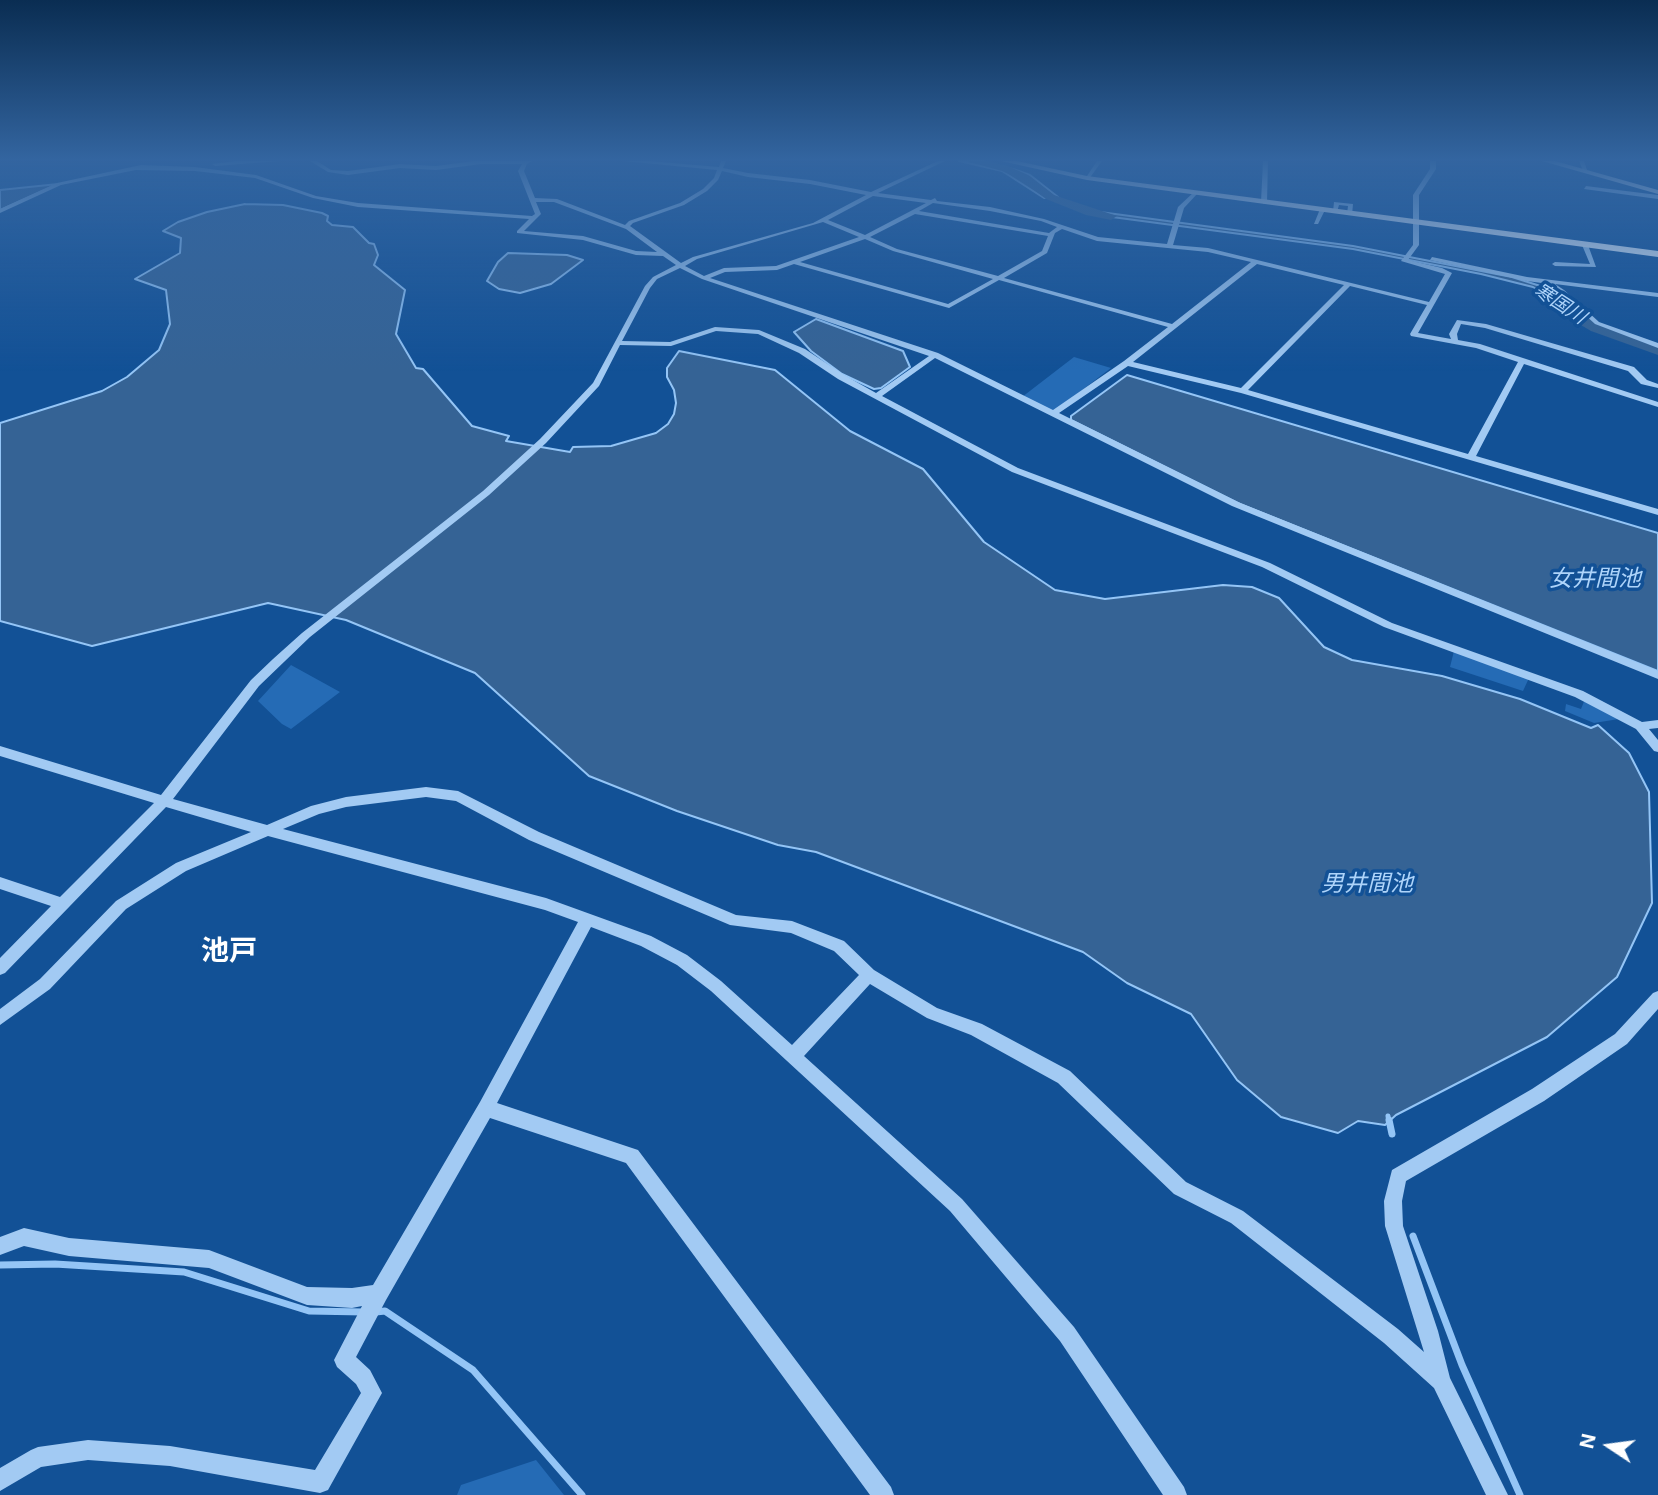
<!DOCTYPE html>
<meta charset="utf-8">
<style>
body{margin:0}
#map{position:relative;width:1658px;height:1495px;overflow:hidden;background:#125196;font-family:Inter,sans-serif}
canvas{display:block}
.north{position:absolute;left:1574px;top:1411px;width:70px;height:70px;-webkit-text-stroke:5px #125196;paint-order:stroke;rotate:283deg;font-size:19px;font-weight:700;line-height:28px;text-align:center;color:#fff}
.north::after{content:'';display:block;margin:auto;width:24px;height:32px;background:#fff;clip-path:polygon(50% 0,100% 100%,50% 72%,0 100%)}
</style>
<div id="map">
<canvas width="1658" height="1495"></canvas>
<div class="north">N</div>
</div>
<script>
const context = document.querySelector('canvas').getContext('2d');
context.lineJoin = 'round';
function fill(path, color) {
  context.fillStyle = color;
  context.fill(path, 'evenodd');
}
function shape(rows) {
  const path = new Path2D();
  for (const r of rows) {
    path.moveTo(r[0], r[1]);
    for (let i = 2; i < r.length; i += 2) path.lineTo(r[i], r[i + 1]);
  }
  return path;
}
function trace(path, color, width, dash) {
  context.strokeStyle = color;
  context.lineWidth = width;
  context.lineCap = dash ? 'butt' : 'round';
  context.setLineDash(dash || []);
  context.stroke(path);
}
function drawText(font, color, halo, rows, align = 'center') {
  context.font = font + ' Inter,"Noto Sans JP",sans-serif';
  context.lineWidth = 7;
  context.setLineDash([]);
  context.textBaseline = 'middle';
  context.strokeStyle = halo;
  context.fillStyle = color;
  for (const [text, x, y, turn = 0] of rows) {
    context.save();
    context.translate(x, y);
    context.rotate((+turn || 0) * Math.PI / 180);
    context.textAlign = isNaN(turn) ? turn : align;
    if (halo) context.strokeText(text, 0, 0);
    context.fillText(text, 0, 0);
    context.restore();
  }
}
fill(shape([
 [1074,357,1111,368,1052,413,1022,397],
 [1454,651,1529,678,1523,691,1450,667],
 [291,665,340,692,291,729,282,724,258,701],
 [1585,699,1619,719,1594,723,1565,711,1566,704,1581,709],
 [536,1460,564,1495,457,1495,461,1485]
]), '#256bb5');
const water = shape([
 [959,161,982,161,1016,170,1030,175,1058,197,1044,198,1002,171,959,161],
 [58,184,0,210,0,190,58,184],
 [245,204,283,205,322,213,328,216,327,221,332,225,353,227,369,243,374,244,378,255,374,265,405,290,396,334,416,368,423,369,472,426,509,436,506,441,570,452,573,447,611,446,656,433,668,424,674,414,676,403,674,390,667,377,667,368,679,351,775,370,850,431,923,469,984,542,1055,590,1105,599,1223,585,1252,587,1279,598,1324,647,1352,660,1442,676,1520,699,1591,728,1598,725,1629,753,1649,792,1652,903,1617,977,1547,1037,1396,1115,1385,1125,1358,1121,1338,1133,1281,1117,1237,1080,1191,1014,1127,983,1083,952,816,852,778,845,677,811,589,776,475,673,346,620,268,603,92,646,0,621,0,423,102,391,127,377,159,350,170,324,166,290,135,279,180,253,181,238,163,231,178,222,207,212,245,204],
 [1078,209,1353,246,1512,277,1553,290,1586,318,1572,318,1547,295,1533,287,1481,274,1353,249,1112,217,1078,209],
 [508,253,567,255,583,260,551,284,520,293,499,289,487,281,498,262,508,253],
 [816,319,903,351,910,367,881,388,874,389,842,374,811,351,794,332,816,319],
 [1127,375,1658,533,1658,671,1240,504,1071,420,1071,416,1127,375]
]);
fill(water, '#356395');
trace(water, '#94c5f6', 2);
trace(shape([
 [1388,1116,1389,1122]
]), '#94c5f6', 5);
trace(shape([
 [1389,1120,1392,1134],
 [1413,1236,1462,1365,1520,1495],
 [0,1265,55,1264,184,1272,309,1311,364,1312],
 [376,1312,385,1311,473,1370,582,1495]
]), '#94c5f6', 7);
fill(shape([
 [967,161,988,161,1010,167,1028,175,1054,195,1117,216,1111,220,1086,215,1046,199,1020,179,1002,171,967,161],
 [1551,290,1601,325,1658,345,1658,355,1591,331,1574,321,1546,297,1544,294,1551,290]
]), '#356395');
fill(shape([
 [236,161,280,161,215,166,212,164,236,161],
 [310,161,317,161,331,170,348,171,400,164,436,166,474,161,532,161,527,164,524,171,535,198,557,199,625,225,629,221,680,203,703,189,714,178,717,170,623,161,649,161,719,167,721,161,726,161,723,168,748,173,810,180,871,192,938,161,945,161,878,193,931,200,935,198,937,201,990,207,1044,219,1098,237,1167,244,1178,207,1195,191,1197,194,1184,208,1173,245,1208,248,1429,302,1445,274,1401,261,1413,245,1413,195,1430,169,1430,161,1436,161,1436,169,1419,195,1419,245,1408,260,1442,268,1452,273,1418,333,1451,339,1449,334,1457,320,1486,324,1634,367,1647,380,1658,384,1658,388,1641,384,1628,371,1485,328,1461,324,1457,334,1458,340,1480,344,1658,402,1658,407,1524,364,1476,456,1658,509,1658,515,1241,393,1128,366,1059,413,1238,502,1658,671,1658,679,1232,506,935,358,882,396,1018,468,1270,563,1392,623,1583,691,1642,722,1658,720,1658,728,1649,729,1658,740,1658,752,1654,751,1636,729,1575,697,1384,627,1262,567,1012,472,838,379,799,353,758,334,716,331,671,346,620,345,599,386,546,443,489,495,310,637,259,686,173,799,267,825,311,806,346,797,426,787,458,791,539,832,736,915,792,921,844,941,874,970,937,1008,982,1024,1070,1071,1186,1182,1243,1211,1398,1329,1424,1352,1385,1226,1384,1201,1392,1170,1532,1089,1615,1034,1653,993,1658,991,1658,1009,1627,1044,1544,1101,1406,1181,1402,1201,1403,1226,1438,1331,1450,1378,1508,1495,1486,1495,1434,1388,1384,1343,1231,1223,1174,1194,1058,1083,971,1035,927,1018,870,984,804,1056,962,1199,1074,1327,1184,1487,1187,1495,1163,1495,1060,1341,950,1211,711,991,677,965,641,946,591,927,497,1103,638,1150,891,1487,894,1495,870,1495,626,1163,490,1118,386,1300,356,1357,370,1370,382,1393,328,1490,320,1493,170,1466,88,1460,41,1467,0,1491,0,1468,31,1450,38,1447,88,1440,170,1446,315,1470,361,1393,356,1384,337,1367,334,1360,362,1306,352,1308,307,1305,209,1268,69,1256,24,1246,0,1255,0,1237,24,1228,69,1238,209,1250,307,1287,352,1288,373,1285,480,1102,578,922,545,910,268,836,186,871,126,909,50,989,0,1025,0,1009,40,979,116,901,176,863,251,832,166,807,5,973,0,975,0,958,51,906,0,889,0,877,60,897,154,803,0,756,0,746,161,795,251,680,273,659,302,633,483,491,540,439,593,383,645,286,653,277,676,265,663,256,636,255,583,240,517,233,517,231,529,219,358,207,313,198,255,178,195,171,136,170,61,185,0,213,0,209,57,183,141,165,195,167,256,175,316,196,358,203,532,216,535,214,518,171,522,164,481,164,436,170,400,168,348,175,328,172,310,161],
 [722,171,748,177,810,184,866,195,813,223,693,257,681,263,630,226,633,223,684,205,707,191,718,180,722,171],
 [873,196,926,203,865,235,828,220,873,196],
 [536,202,554,202,626,229,657,252,636,251,583,236,524,231,541,214,536,202],
 [933,203,990,211,1041,221,1057,227,1049,233,919,211,933,203],
 [915,214,1048,236,1042,251,998,276,897,249,870,237,915,214],
 [823,222,859,237,776,266,724,268,704,276,685,266,697,259,823,222],
 [1062,229,1097,241,1208,252,1251,262,1172,324,1004,278,1047,253,1055,233,1062,229],
 [865,239,893,251,993,279,948,304,800,262,865,239],
 [794,264,949,308,999,280,1168,327,1124,361,1053,410,938,353,710,278,725,272,777,270,794,264],
 [1257,264,1344,285,1241,388,1133,362,1257,264],
 [680,268,702,279,929,356,876,393,844,375,805,349,759,330,715,327,670,342,622,341,650,288,657,279,680,268],
 [1350,286,1427,305,1410,334,1411,336,1476,348,1518,362,1468,454,1248,390,1350,286],
 [426,797,456,801,529,840,730,925,791,933,834,951,859,975,792,1045,721,981,687,955,651,936,546,898,283,829,319,814,346,807,426,797],
 [1097,161,1102,161,1089,179,1085,179,1097,161],
 [1263,161,1268,161,1267,202,1264,204,1261,202,1263,161],
 [1579,161,1584,161,1588,173,1584,173,1579,161],
 [1586,186,1658,195,1658,199,1584,189,1586,186],
 [1334,202,1353,204,1352,215,1347,214,1348,206,1339,205,1337,212,1333,212,1334,202],
 [1320,209,1325,210,1318,224,1314,224,1320,209],
 [1585,243,1588,245,1596,267,1555,266,1552,264,1555,262,1590,264,1582,245,1585,243],
 [1432,257,1527,277,1658,293,1658,297,1555,284,1564,290,1599,322,1658,343,1658,348,1595,324,1560,292,1549,286,1549,284,1527,281,1430,260,1432,257]
]), '#a2caf3');
fill(shape([
 [1001,161,1017,161,1087,176,1658,251,1658,257,1087,180,1001,161],
 [1542,161,1555,161,1658,190,1658,194,1542,161]
]), '#eef5ff');
const sky = context.createLinearGradient(0, 0, 0, 371);
sky.addColorStop(0, '#0a2d52');
sky.addColorStop(0.43, '#3365a0');
sky.addColorStop(1, '#3365a000');
context.fillStyle = sky;
context.fillRect(0, 0, 1658, 371);
drawText('italic 19px', '#aed4fa', '#125196', [
 ["寒国川",1560,304,33]
]);
drawText('italic 23px', '#aed4fa', '#125196', [
 ["女井間池",1595,579],
 ["男井間池",1367,884]
]);
drawText('bold 28px', '#fff', '#125196', [
 ["池戸",229,952]
]);
</script>
